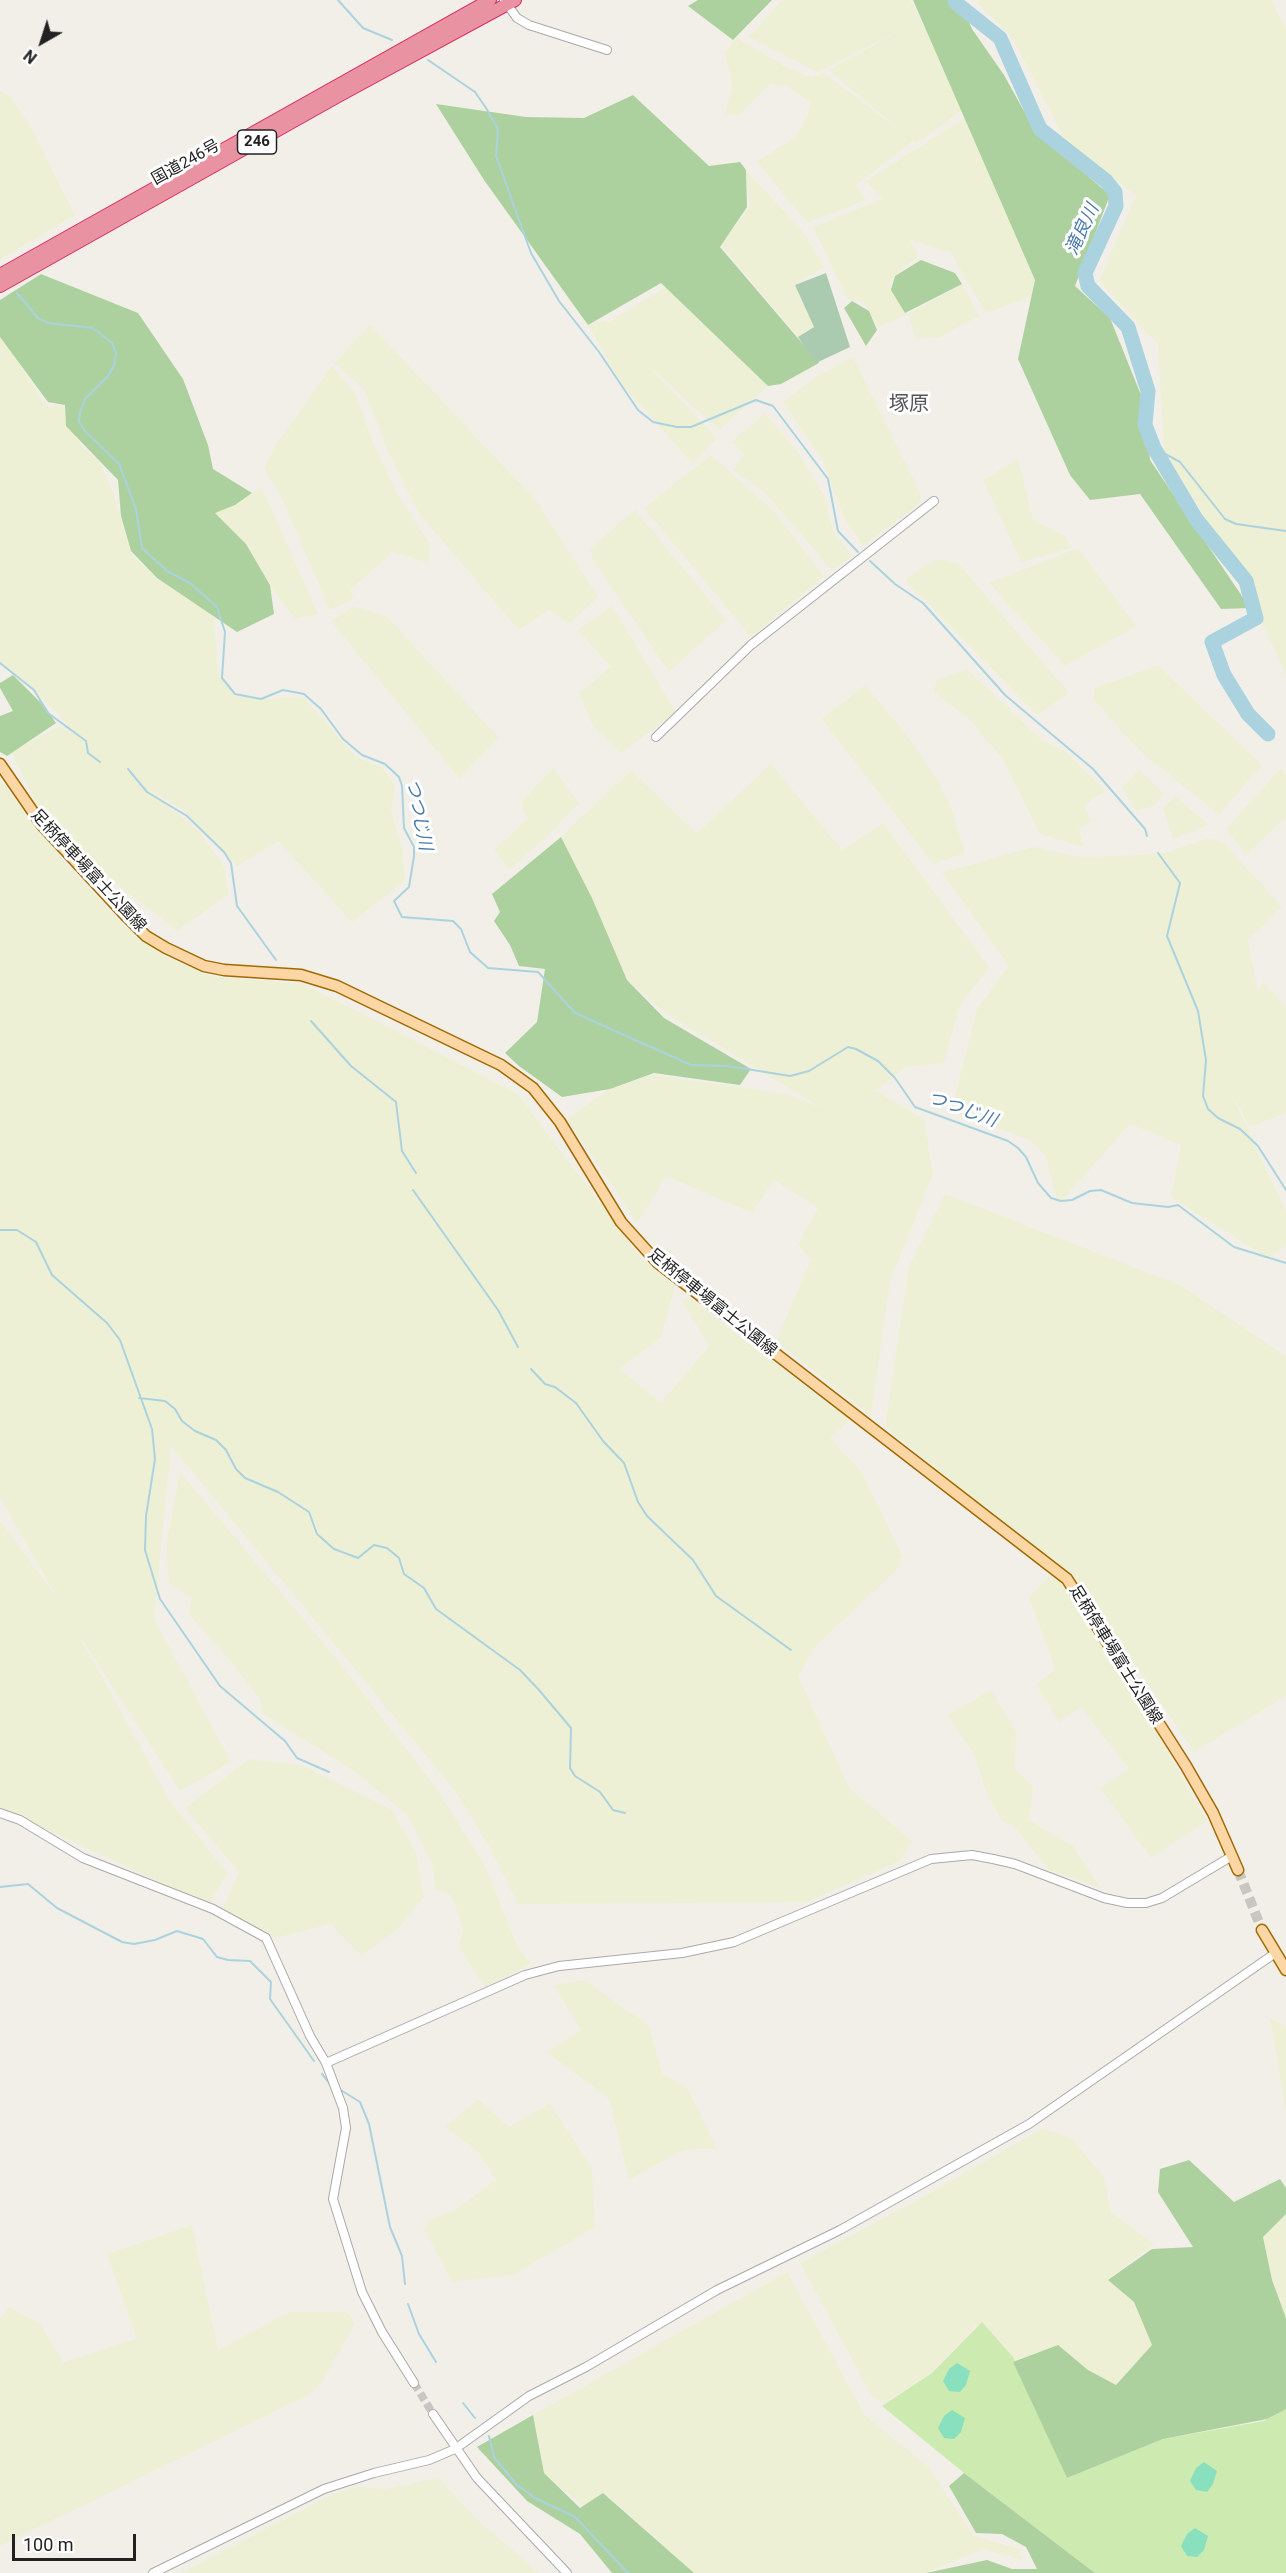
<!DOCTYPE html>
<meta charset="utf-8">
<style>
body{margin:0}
#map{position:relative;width:1286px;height:2573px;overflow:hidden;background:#f2efe9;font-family:Roboto,sans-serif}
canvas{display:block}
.north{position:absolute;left:12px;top:12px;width:60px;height:60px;-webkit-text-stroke:4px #fff;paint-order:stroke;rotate:219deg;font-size:16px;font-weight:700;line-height:24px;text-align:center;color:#222}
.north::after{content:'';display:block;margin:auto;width:21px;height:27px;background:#222;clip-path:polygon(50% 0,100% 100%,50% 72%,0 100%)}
.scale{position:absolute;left:12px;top:2534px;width:124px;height:27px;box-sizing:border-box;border:3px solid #222;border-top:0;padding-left:8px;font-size:18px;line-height:21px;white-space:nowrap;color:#222;-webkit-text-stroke:4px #fff;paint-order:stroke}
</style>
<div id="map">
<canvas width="1286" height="2573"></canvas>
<div class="north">N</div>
<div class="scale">100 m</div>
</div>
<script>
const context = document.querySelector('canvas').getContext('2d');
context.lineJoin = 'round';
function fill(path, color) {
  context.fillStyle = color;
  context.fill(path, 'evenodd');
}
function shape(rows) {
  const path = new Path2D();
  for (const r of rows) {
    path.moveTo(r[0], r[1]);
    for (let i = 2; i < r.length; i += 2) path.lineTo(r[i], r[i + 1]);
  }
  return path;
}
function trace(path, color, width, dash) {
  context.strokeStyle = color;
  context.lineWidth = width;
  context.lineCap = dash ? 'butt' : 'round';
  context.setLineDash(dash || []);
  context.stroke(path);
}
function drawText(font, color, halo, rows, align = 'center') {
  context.font = font + ' Roboto,"Noto Sans JP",sans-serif';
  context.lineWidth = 6;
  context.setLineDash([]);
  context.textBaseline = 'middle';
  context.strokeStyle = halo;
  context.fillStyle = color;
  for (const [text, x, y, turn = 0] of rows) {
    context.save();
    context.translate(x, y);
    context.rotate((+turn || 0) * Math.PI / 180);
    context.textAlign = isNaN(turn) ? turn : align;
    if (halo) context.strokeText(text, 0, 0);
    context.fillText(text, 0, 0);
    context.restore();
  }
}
fill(shape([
 [782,0,910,0,968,106,917,143,913,141,856,185,866,200,807,223,757,162,795,137,807,118,810,102,786,86,771,84,738,116,725,114,732,85,725,52,736,37,786,67,811,77,824,73,900,130,829,70,897,32,818,72,749,37],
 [981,0,1271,0,1286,27,1286,675,1238,570,1164,452,1158,344,1099,281,1136,196,1067,143,1011,36,976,2],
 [0,91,10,97,29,124,75,215,0,260],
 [971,114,1047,291,986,313,950,252,910,240,919,256,894,276,889,284,908,314,962,284,979,316,940,337,916,339,908,314,878,327,864,302,847,298,813,227,883,199,866,181],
 [746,170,804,233,824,267,795,285,815,327,798,337,721,245,750,207],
 [669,285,768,386,719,430,646,363,717,438,693,464,619,381,588,325,605,321,607,323],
 [370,325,535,499,598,597,570,624,549,610,519,630,419,514,388,451,364,389,334,363],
 [0,337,9,347,46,406,63,406,81,446,98,460,112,489,132,555,157,578,184,589,214,619,218,673,233,693,261,699,304,697,355,756,382,768,395,784,391,810,402,850,405,880,352,922,278,841,237,866,183,810,148,789,200,832,223,865,229,894,177,931,76,852,44,817,11,752,60,726,74,734,56,711,0,663],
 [853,357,921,494,919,504,863,546,843,516,823,461,783,402,817,376],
 [332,366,356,394,374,446,398,495,430,544,429,563,393,552,350,590,354,598,330,610,280,494,264,469,277,443],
 [765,413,799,454,825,498,833,531,853,556,832,570,764,492,733,470,744,454,732,442],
 [711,455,773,510,824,576,751,637,644,508],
 [1018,459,1033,520,1065,536,1072,548,1021,562,983,480],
 [262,488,285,540,318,614,295,619,278,597,246,544,214,512],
 [635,510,726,620,669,672,593,560,590,549],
 [1078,548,1136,626,1065,666,989,583],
 [935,559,958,563,1069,693,1037,715,905,580],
 [354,606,387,617,499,738,459,778,331,621],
 [612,606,676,712,621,753,593,726,579,693,611,667,578,630],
 [1158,665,1262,765,1219,815,1140,751,1093,699,1095,688],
 [967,669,1041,739,1066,752,1106,791,1084,805,1091,822,1079,827,1083,847,1040,834,1003,759,969,719,934,692,936,680],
 [865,685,907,735,936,778,952,810,965,853,933,864,822,719],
 [771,764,842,850,883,823,989,967,959,1007,944,1063,905,1067,876,1091,924,1119,933,1174,890,1281,871,1416,776,1341,811,1260,798,1244,818,1208,774,1180,752,1213,666,1176,637,1223,567,1119,612,1087,653,1075,788,1094,822,1108,665,1013,627,980,592,898,561,837,631,770,697,833],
 [553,768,579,803,548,836,509,870,494,850,527,819,521,802],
 [1281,768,1286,776,1286,818,1246,855,1226,829],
 [1139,770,1164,794,1154,806,1136,811,1122,788],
 [0,780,63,860,125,926,166,957,214,977,304,984,518,1094,642,1259,675,1286,661,1337,620,1369,661,1403,709,1346,682,1301,688,1297,850,1420,830,1438,861,1471,903,1557,898,1568,814,1648,798,1676,849,1788,912,1841,899,1861,807,1902,518,1904,489,1846,456,1792,171,1446,154,1619,231,1762,180,1791,76,1630,170,1801,228,1874,208,1904,0,1808,0,1520,58,1599,0,1498],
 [1175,796,1209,825,1173,839,1163,808],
 [1209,838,1222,841,1282,907,1248,939,1258,992,1263,982,1286,1007,1286,1113,1250,1127,1230,1090,1286,1212,1286,1245,1268,1258,1171,1197,1181,1145,1130,1124,1058,1205,1046,1156,1030,1140,951,1112,977,1009,1009,966,942,873,1033,847,1080,857,1161,854],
 [945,1194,1180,1285,1286,1356,1286,1696,1194,1752,1083,1588,885,1427,909,1266],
 [180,1472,332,1653,437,1789,483,1862,517,1945,531,1964,485,1987,459,1947,463,1930,452,1896,435,1888,433,1866,408,1816,354,1771,262,1713,260,1699,218,1646,188,1614,192,1598,169,1584,166,1546],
 [1049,1576,1063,1581,1127,1681,1207,1821,1151,1858,1100,1788,1129,1769,1081,1707,1059,1722,1036,1684,1055,1669,1029,1597],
 [991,1690,1016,1731,1015,1769,1033,1786,1029,1820,1073,1846,1101,1888,1049,1870,1013,1825,1003,1822,986,1792,975,1755,947,1715],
 [249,1759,304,1766,392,1810,416,1852,424,1897,396,1931,362,1955,331,1924,275,1938,222,1909,239,1872,185,1808],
 [585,1980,649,2026,662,2073,688,2089,717,2149,691,2149,681,2151,629,2180,609,2099,547,2052,581,2030,554,1985],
 [1270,2018,1286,2026,1286,2112],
 [478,2099,509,2127,550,2103,592,2169,595,2227,513,2275,452,2282,425,2230,429,2219,452,2212,496,2180,477,2150,445,2127],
 [1043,2128,1072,2139,1104,2177,1111,2213,1154,2244,1108,2280,1134,2302,1152,2345,1116,2385,1088,2370,1058,2345,1016,2363,977,2324,932,2373,884,2403,873,2398,800,2263,925,2196],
 [1286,2214,1286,2318,1272,2280,1263,2237],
 [192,2225,218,2350,290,2312,347,2312,355,2324,322,2382,309,2395,0,2546,0,2319,9,2307,40,2323,63,2362,137,2339,107,2254],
 [787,2272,864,2414,929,2468,974,2536,1017,2548,1023,2560,982,2549,926,2573,694,2573,604,2493,583,2506,544,2473,533,2415],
 [438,2478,479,2521,539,2573,180,2573,333,2494,356,2487,386,2489]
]), '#eef0d5');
fill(shape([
 [982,2322,1013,2357,1067,2478,1163,2439,1264,2421,1286,2408,1286,2573,1095,2573,964,2473,882,2406,932,2373]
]), '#cdebb0');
fill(shape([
 [698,0,772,0,733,40,688,6],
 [913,0,959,0,972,29,1004,75,1035,131,1110,195,1075,286,1110,318,1145,405,1150,460,1250,608,1221,609,1140,494,1090,500,1070,475,1018,359,1035,280],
 [633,95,709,166,740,162,746,170,747,207,720,247,819,363,781,384,768,386,661,283,588,325,484,180,436,104,526,117,584,118],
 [921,260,955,273,962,284,905,313,891,290,895,276],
 [41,274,138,313,183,379,208,445,213,469,252,493,235,505,215,513,246,544,270,585,274,614,237,632,157,578,131,551,121,516,118,480,66,426,65,405,48,402,0,337,0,300],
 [852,301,869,311,877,330,866,346,844,308],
 [13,675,46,708,56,723,7,756,0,752,0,716,13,711,0,688,0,683],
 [561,837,592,898,627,980,664,1018,751,1069,740,1085,654,1073,610,1089,562,1097,519,1066,505,1053,537,1022,545,969,519,966,510,945,494,921,500,912,492,894],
 [1189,2160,1234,2202,1280,2179,1286,2188,1286,2214,1263,2237,1272,2280,1286,2318,1286,2409,1267,2419,1163,2439,1067,2478,1013,2362,1058,2345,1088,2370,1116,2385,1152,2345,1134,2302,1108,2280,1152,2249,1193,2247,1158,2192,1160,2169],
 [533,2415,544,2473,580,2508,603,2493,694,2573,612,2573,580,2534,527,2501,477,2447],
 [964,2473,1095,2573,926,2573,987,2560,1012,2569,1037,2569,1026,2547,1002,2534,976,2533,949,2486]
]), '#add19e');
fill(shape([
 [826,273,850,347,816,363,798,337,814,327,795,285]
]), '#aacbaf');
fill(shape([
 [957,2363,970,2371,966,2385,960,2392,949,2391,943,2381,949,2369],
 [952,2410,965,2418,961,2432,954,2439,944,2438,938,2428,944,2416],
 [1204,2462,1217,2471,1213,2484,1207,2492,1196,2490,1190,2481,1196,2468],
 [1195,2528,1208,2536,1204,2550,1197,2557,1187,2556,1181,2546,1187,2534]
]), '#88e0be');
trace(shape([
 [338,0,363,28,392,40],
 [428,60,475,92,486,108,498,129,496,156,531,253,559,301,599,352,638,410,653,422,677,427,691,427,756,400,773,406,828,479,838,531,858,552],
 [17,293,38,318,48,323,93,328,112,343,116,353,115,363,109,375,85,399,80,412,79,422,85,431,119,464,136,509,142,548,167,571,190,583,217,607,225,632,222,678,235,694,261,699,283,690,304,694,321,709,343,739,362,755,385,764,399,777,402,786,404,828,414,847,414,856,409,887,394,901,402,917,453,921,461,929,470,952,488,968,538,972,575,1013,691,1065,728,1066,790,1076,809,1071,848,1047,856,1049,878,1061,895,1078,915,1107,1008,1141,1018,1148,1026,1157,1038,1183,1051,1198,1061,1201,1072,1200,1090,1191,1101,1190,1132,1203,1168,1207,1178,1205,1234,1247,1286,1263],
 [1154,448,1180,462,1225,519,1236,524,1286,531],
 [870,561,895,584,923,603,1005,695,1093,769,1145,829,1147,836],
 [0,663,34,690,48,713,86,741,88,753,100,762],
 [128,769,147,792,187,816,224,852,231,863,237,906,276,960],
 [1158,853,1180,883,1167,936,1198,1011,1206,1060,1203,1096,1208,1109,1218,1118,1240,1129,1258,1146,1286,1190],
 [311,1021,351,1066,396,1102,402,1151,416,1173],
 [413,1190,498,1310,518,1347],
 [0,1230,17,1230,36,1242,52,1275,107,1323,120,1340,152,1429,155,1459,146,1516,145,1550,160,1599,220,1686,285,1741,297,1758,329,1772],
 [531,1369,545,1384,555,1387,576,1403,603,1441,624,1463,638,1502,647,1516,693,1560,716,1596,791,1650],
 [139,1398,165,1401,175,1409,182,1421,195,1431,216,1440,226,1450,236,1469,245,1478,278,1492,309,1512,317,1534,334,1549,358,1558,374,1545,387,1548,399,1558,404,1574,424,1588,436,1609,520,1670,539,1690,571,1728,570,1768,575,1776,600,1792,613,1810,625,1813],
 [0,1887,28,1884,57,1908,122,1942,134,1944,155,1940,177,1931,203,1939,217,1957,228,1960,250,1961,271,1982,270,1999,314,2061],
 [322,2074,331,2085],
 [339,2089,360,2102,369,2124,390,2227,402,2256,405,2284],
 [408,2304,419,2334,436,2362],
 [463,2403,475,2418],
 [489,2436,494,2457,517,2485,535,2498,575,2517,628,2573]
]), '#aad3df', 2);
trace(shape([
 [955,0,956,3,1000,38,1040,129,1106,181,1115,192,1116,206,1085,273,1088,286,1128,327,1148,391,1145,425,1154,448,1196,519,1246,581,1256,618,1212,642,1224,675,1248,714,1268,734]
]), '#aad3df', 15);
trace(shape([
 [414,2383,433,2414]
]), '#c8c6c1', 8, [8, 4]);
trace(shape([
 [1238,1870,1262,1930]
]), '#c8c6c1', 10, [10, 5]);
const minor = shape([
 [504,0,517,18,529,25,607,50],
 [656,737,751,645,934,501],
 [0,1813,20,1820,83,1858,213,1909,266,1938,310,2036,326,2063,343,2108,346,2128,333,2199,362,2292,382,2332,414,2383],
 [326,2063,525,1975,559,1966,682,1953,734,1942,931,1859,972,1855,993,1859,1015,1864,1104,1898,1127,1903,1146,1903,1162,1898,1232,1856],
 [433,2414,477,2478,567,2573],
 [153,2573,324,2489,374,2473,429,2460,455,2449,529,2396,586,2367,717,2290,840,2230,1029,2124,1274,1954]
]);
const major = shape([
 [0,764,42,825,127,917,146,936,166,948,204,966,224,970,301,975,337,986,501,1065,533,1088,560,1122,621,1222,657,1262,1067,1579,1186,1766,1213,1813,1238,1870],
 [1262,1930,1286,1970]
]);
const highway = shape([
 [0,275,490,0],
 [0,286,340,95,515,0]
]);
trace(minor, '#a9a9a9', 10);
trace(major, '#a06b00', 13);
trace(highway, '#dc2a67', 14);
trace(minor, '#fff', 8);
trace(major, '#fcd6a4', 10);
trace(highway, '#e892a2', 12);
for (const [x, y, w] of [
 [257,142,39]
]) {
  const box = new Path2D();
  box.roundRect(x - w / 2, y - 12, w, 24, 4.5);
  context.fillStyle = '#fff';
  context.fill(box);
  trace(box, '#222', 1.5);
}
drawText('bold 15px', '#222', null, [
 ["246",257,142]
]);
drawText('16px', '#222', '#fff', [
 ["国道246号",186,163,-29],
 ["足柄停車場富士公園線",88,871,47],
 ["足柄停車場富士公園線",712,1303,39],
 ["足柄停車場富士公園線",1115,1655,58]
]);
drawText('italic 18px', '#4a7aab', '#fff', [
 ["滝良川",1083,230,-65],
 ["つつじ川",418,815,79],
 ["つつじ川",962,1110,20]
]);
drawText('20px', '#555', '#fff', [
 ["塚原",909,405]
]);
</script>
